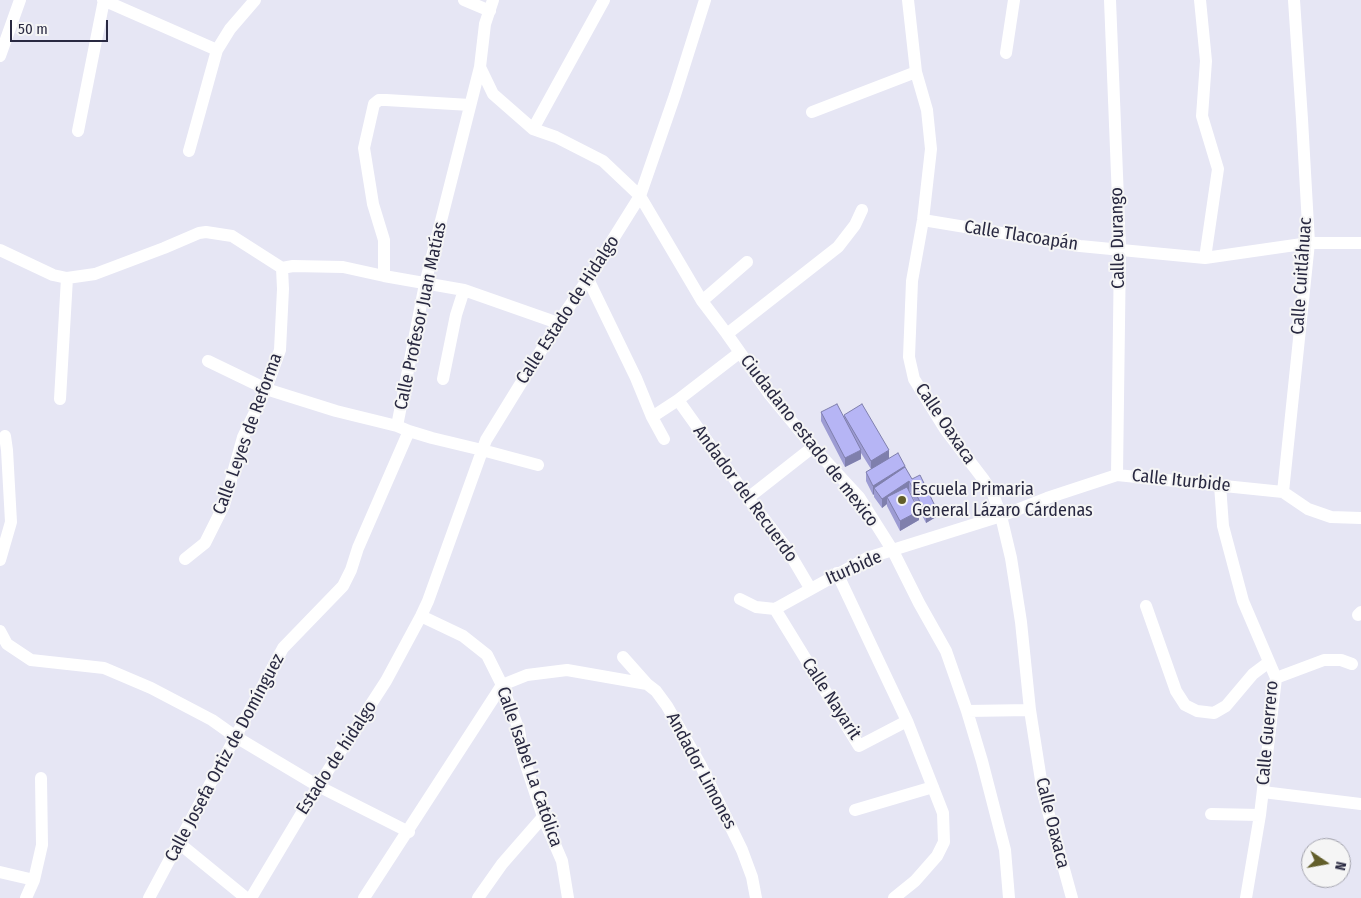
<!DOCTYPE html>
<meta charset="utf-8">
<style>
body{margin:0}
#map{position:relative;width:1361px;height:898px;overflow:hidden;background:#e6e6f4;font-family:"Fira Sans Condensed",sans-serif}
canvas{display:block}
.north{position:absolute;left:1301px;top:838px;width:50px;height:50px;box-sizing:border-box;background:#f5f5f5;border:1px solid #a3a3ad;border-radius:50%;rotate:102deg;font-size:14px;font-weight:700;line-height:20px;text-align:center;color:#292941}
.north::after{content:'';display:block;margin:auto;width:18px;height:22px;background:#625e2a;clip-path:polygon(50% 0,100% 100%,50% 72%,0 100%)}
.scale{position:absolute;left:10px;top:20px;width:98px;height:22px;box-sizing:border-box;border:2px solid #292941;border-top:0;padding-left:6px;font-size:15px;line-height:18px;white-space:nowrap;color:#292941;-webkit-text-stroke:4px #f5f5f5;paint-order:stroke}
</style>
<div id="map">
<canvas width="1361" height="898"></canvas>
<div class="north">N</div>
<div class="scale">50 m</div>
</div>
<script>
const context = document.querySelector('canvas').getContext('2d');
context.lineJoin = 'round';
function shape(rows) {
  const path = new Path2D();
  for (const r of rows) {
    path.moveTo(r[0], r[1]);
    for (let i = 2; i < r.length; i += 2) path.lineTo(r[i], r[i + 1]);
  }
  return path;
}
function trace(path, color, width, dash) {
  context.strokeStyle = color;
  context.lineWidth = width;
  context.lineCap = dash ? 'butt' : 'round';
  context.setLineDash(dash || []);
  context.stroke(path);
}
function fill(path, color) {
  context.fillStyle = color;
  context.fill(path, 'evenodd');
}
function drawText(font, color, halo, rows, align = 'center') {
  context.font = font + ' "Fira Sans Condensed",sans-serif';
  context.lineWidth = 4;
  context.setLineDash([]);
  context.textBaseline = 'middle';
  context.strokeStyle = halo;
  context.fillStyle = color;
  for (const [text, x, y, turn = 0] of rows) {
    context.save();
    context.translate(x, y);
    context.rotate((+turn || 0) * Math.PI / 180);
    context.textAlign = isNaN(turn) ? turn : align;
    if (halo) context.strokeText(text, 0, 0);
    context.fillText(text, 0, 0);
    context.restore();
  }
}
trace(shape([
 [103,0,217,50],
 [464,0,490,11],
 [493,0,485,24,480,67,493,94,533,129,556,137,603,161,640,196,702,301,727,334,770,395,813,447,859,497,893,551,919,603,946,651,967,711,982,761,1005,850,1009,898],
 [908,0,916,72,927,110,931,149,923,220,912,281,909,357,914,379,945,429,984,480,993,494,1001,516,1011,558,1021,622,1030,710,1043,793,1072,898],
 [1110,0,1120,249,1117,475],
 [1200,0,1206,61,1202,116,1218,169,1205,258],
 [1006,53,1014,0],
 [0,56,20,0],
 [812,112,916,72],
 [533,129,604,0],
 [78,131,104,0],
 [189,151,217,50,230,29,255,0],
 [923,220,1080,246,1205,258,1309,243,1361,243],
 [0,250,53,275,67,278,95,274,164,248,199,233,206,232,232,236,282,268],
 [282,268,293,266,343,267,384,276,464,290,558,323],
 [384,276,384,240,373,204,364,148,374,104,379,100,386,100,470,105],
 [588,279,636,378,652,417,664,439],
 [702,301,747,262],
 [727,334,838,247,855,225,862,210],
 [208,361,266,389,336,411,397,426],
 [443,379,456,315,464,290],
 [60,399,67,278],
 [678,400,748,498,787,549,810,588],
 [652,417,678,400,739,353],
 [409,431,432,438,482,450,538,465],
 [1220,485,1223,526,1243,601,1276,678,1260,815,1246,898],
 [1283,492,1309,243,1302,119,1294,0],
 [748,498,813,447],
 [185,559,205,543,224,505,243,437,266,389,280,350,283,289,282,268],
 [0,560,11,522,7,450,5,436],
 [837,573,907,721,943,813,944,842,937,856,915,881,894,898],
 [740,599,756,607,775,609,867,558,1001,516,1047,498,1117,475,1283,492,1308,509,1331,517,1361,518],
 [1146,606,1176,691,1185,705,1197,711,1214,713,1226,706,1253,674,1269,662],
 [775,609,859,746,907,721],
 [1358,615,1361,612],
 [421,616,463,636,487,655,502,685,519,730,523,756,543,817,562,861,568,898],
 [0,631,7,644,31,660,104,668,151,688,212,720,236,737,318,786,409,832],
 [623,657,647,684,656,691,667,706,700,764,742,850,752,877,756,898],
 [1276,678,1324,660,1341,660,1352,664],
 [967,711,1030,710],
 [1263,792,1361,804],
 [855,810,933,787],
 [1211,814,1260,815],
 [180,844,246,898],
 [0,872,34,880],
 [26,898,34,880,42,845,41,778],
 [149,898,283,648,343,586,351,570,358,548,409,431,397,426,425,284,480,67],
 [251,898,318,786,386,681,421,616,428,601,486,440,558,323,588,279,640,196,675,95,705,0],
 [364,898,502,685,527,675,567,670,647,684],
 [478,898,502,864,543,817]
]), '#fff', 12);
fill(shape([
 [821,412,844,417,844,415,889,458,905,468,936,517,926,523,909,490,919,520,900,531,887,506,887,504,882,508,874,497,874,494,873,495,866,481,866,472,871,469,861,453,861,459,845,467,821,421]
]), '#9d9cd3');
fill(shape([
 [861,450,861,459,845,467,845,458],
 [889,450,889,459,871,470,871,461],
 [905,466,905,475,874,488,874,494,873,495,873,486],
 [909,481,909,490,890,503,887,497,887,504,882,508,882,499],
 [936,508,936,517,926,523,926,513],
 [919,511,919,520,900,531,900,521]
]), '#7f7fac');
const building = shape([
 [837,404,861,450,845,458,821,412,837,404],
 [862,404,889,450,871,461,844,415,862,404],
 [898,453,905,466,873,486,866,472,898,453],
 [905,467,912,479,920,475,936,508,926,513,909,481,882,499,874,488,905,467],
 [907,487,919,511,900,521,887,497,907,487]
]);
fill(building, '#b6b5f5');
trace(building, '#7f7fac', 1);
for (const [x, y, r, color] of [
 [902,500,5,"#625e2a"]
]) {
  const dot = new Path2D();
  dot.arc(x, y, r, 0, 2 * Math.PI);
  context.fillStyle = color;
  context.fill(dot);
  trace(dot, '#f5f5f5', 2);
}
drawText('18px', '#292941', '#f5f5f5', [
 ["Calle Tlacoapán",1021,236,9],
 ["Calle Durango",1118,238,-91],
 ["Calle Cuitláhuac",1302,276,-86],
 ["Calle Estado de Hidalgo",568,310,-57],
 ["Calle Profesor Juan Matías",421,316,-78],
 ["Calle Oaxaca",945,424,56],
 ["Calle Leyes de Reforma",248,434,-70],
 ["Ciudadano estado de mexico",809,441,52],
 ["Calle Iturbide",1181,481,6],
 ["Andador del Recuerdo",745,494,54],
 ["Iturbide",854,568,-24],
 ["Calle Nayarit",831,699,57],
 ["Calle Guerrero",1268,733,-85],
 ["Calle Josefa Ortiz de Domínguez",225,758,-62],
 ["Estado de hidalgo",337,758,-57],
 ["Calle Isabel La Católica",529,767,71],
 ["Andador Limones",701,771,62],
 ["Calle Oaxaca",1052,823,76]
]);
drawText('18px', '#292941', '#f5f5f5', [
 ["Escuela Primaria",912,490],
 ["General Lázaro Cárdenas",912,511]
], 'left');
</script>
